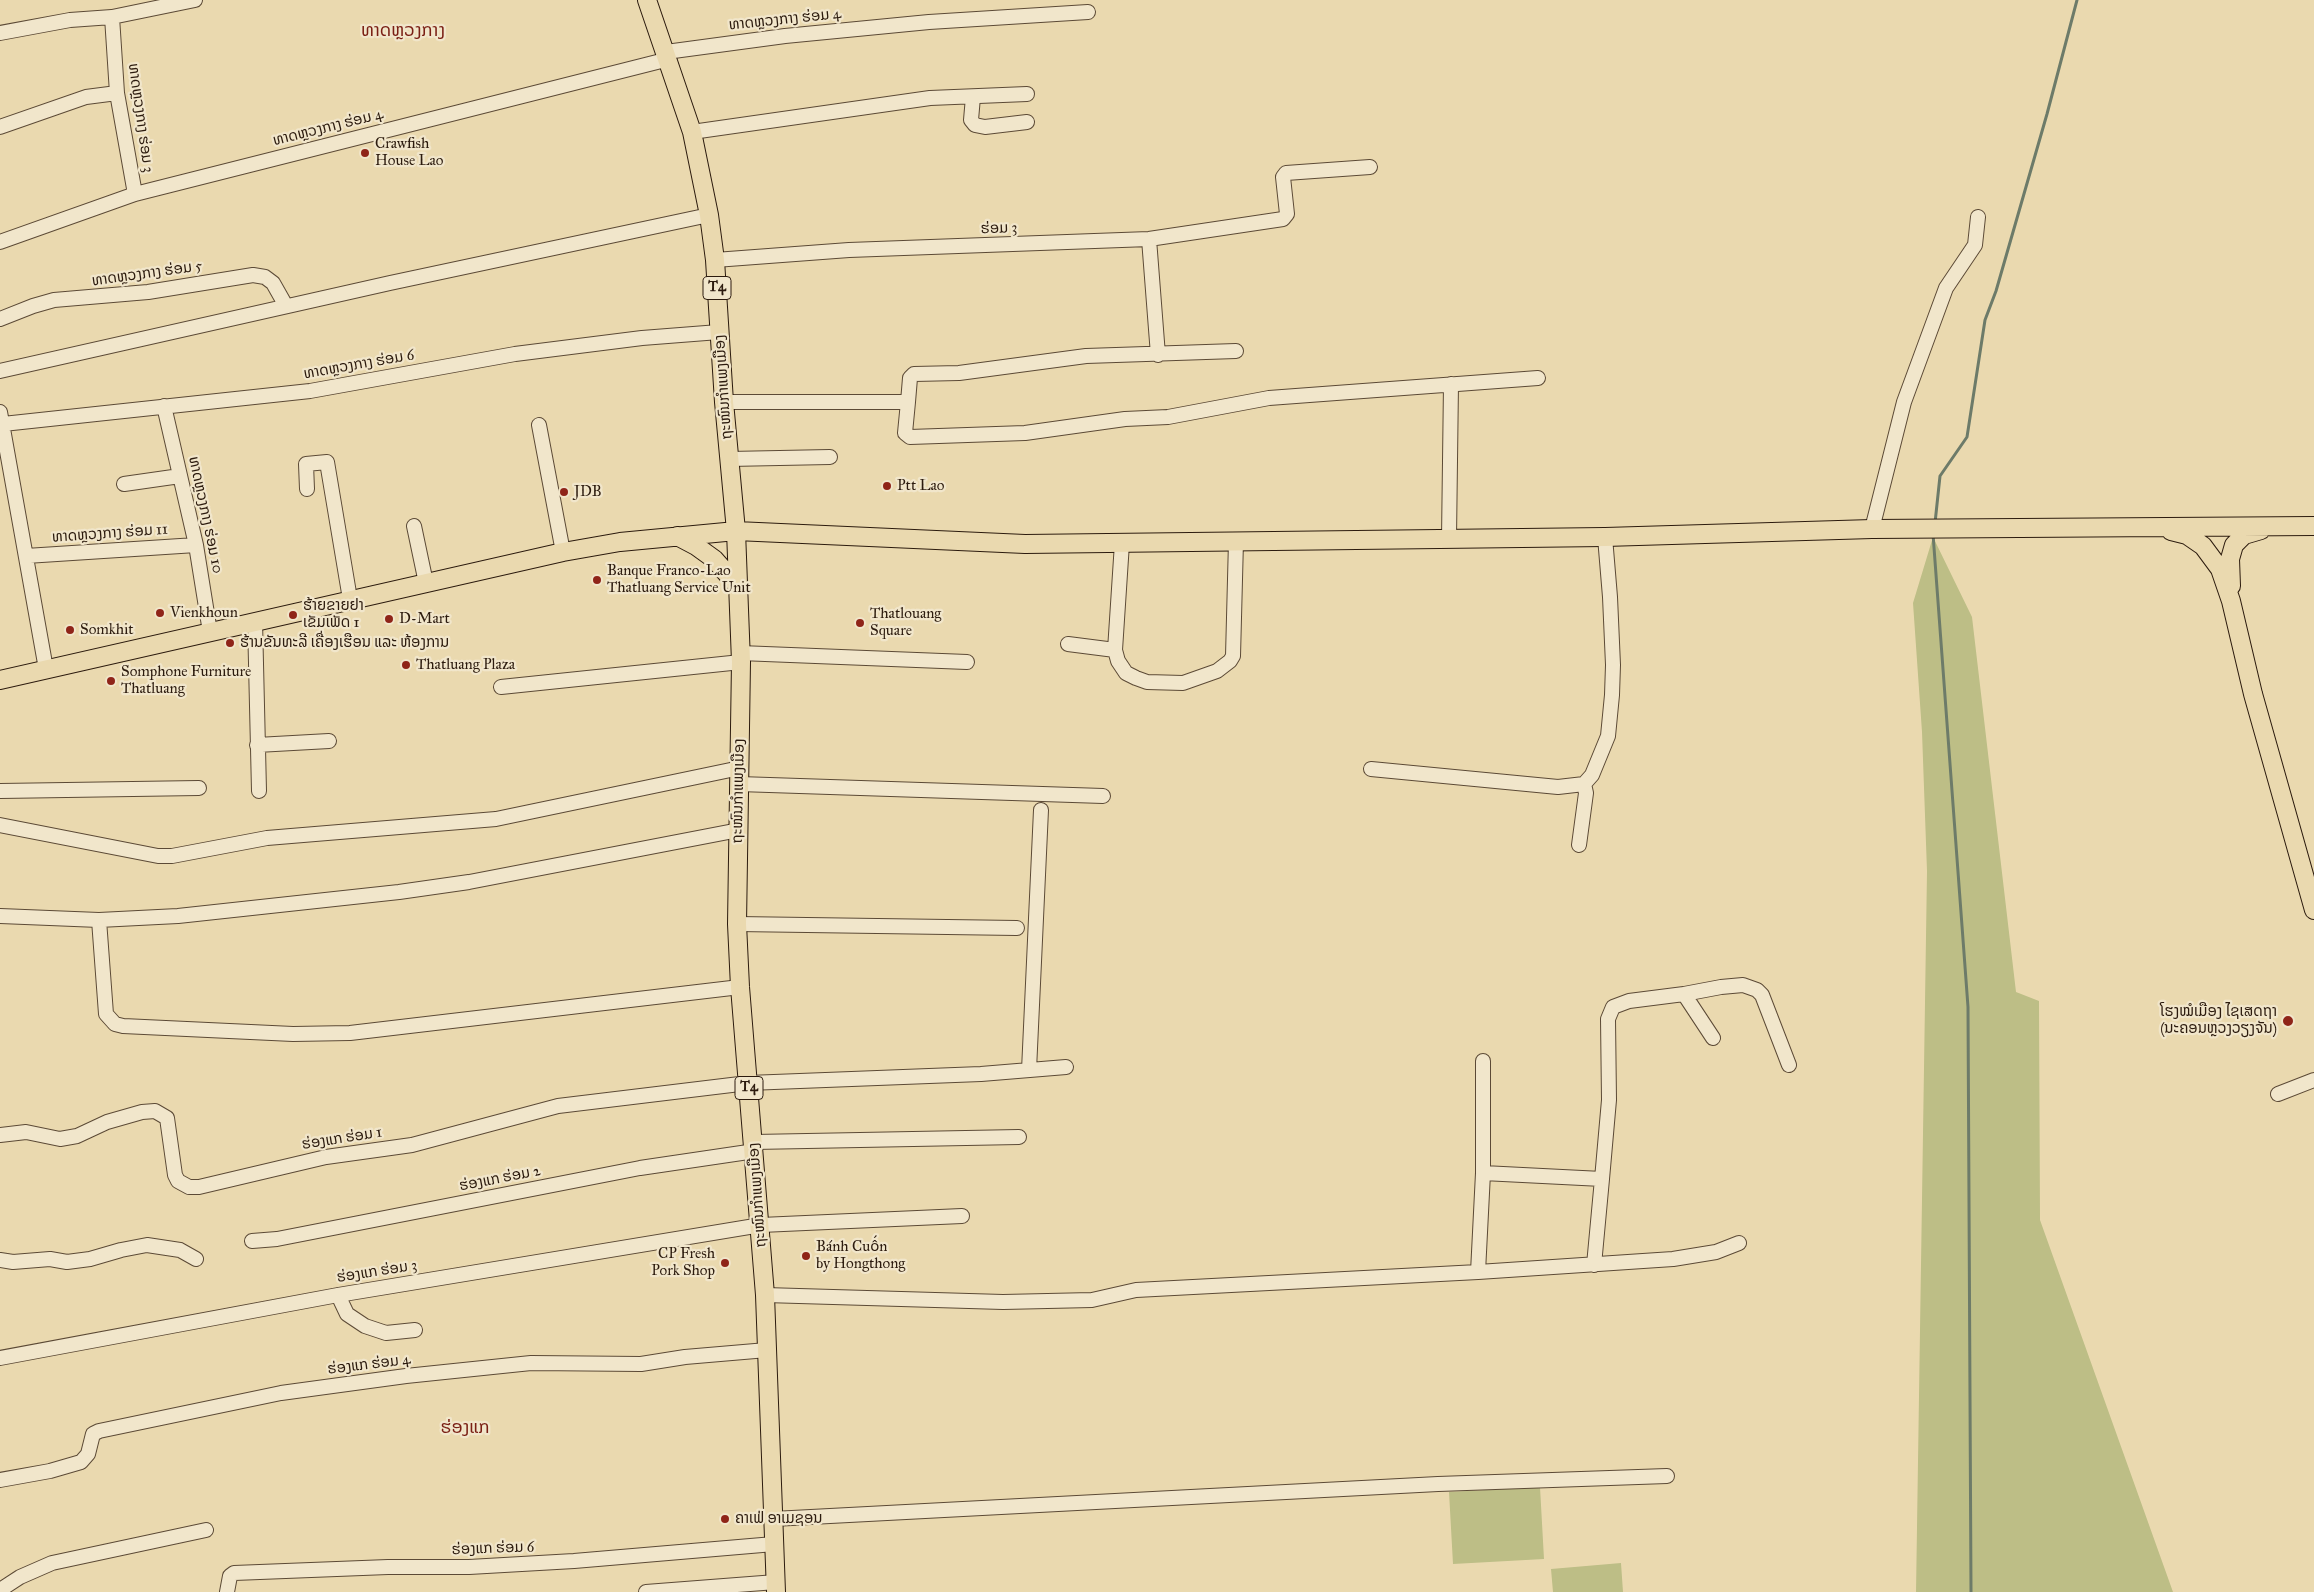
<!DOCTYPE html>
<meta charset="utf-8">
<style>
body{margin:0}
canvas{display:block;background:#ead9af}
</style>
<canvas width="2314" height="1592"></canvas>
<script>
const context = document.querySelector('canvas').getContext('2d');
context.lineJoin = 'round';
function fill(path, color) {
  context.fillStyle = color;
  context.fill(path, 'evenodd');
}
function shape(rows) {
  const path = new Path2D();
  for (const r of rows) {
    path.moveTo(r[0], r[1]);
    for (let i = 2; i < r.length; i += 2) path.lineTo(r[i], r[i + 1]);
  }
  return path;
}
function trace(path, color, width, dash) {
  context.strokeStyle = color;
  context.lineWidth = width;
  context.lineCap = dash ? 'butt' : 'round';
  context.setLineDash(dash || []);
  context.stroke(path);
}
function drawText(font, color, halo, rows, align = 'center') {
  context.font = font + ' "IM FELL Great Primer","Noto Sans Lao",serif';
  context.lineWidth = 4.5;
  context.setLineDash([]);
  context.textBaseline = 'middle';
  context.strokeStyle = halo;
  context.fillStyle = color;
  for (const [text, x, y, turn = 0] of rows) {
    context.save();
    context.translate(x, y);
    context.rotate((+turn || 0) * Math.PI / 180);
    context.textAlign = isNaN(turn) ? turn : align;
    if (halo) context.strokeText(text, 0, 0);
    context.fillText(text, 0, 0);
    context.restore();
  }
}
fill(shape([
 [1933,537,1972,617,2016,992,2039,1001,2040,1220,2173,1592,1916,1592,1927,871,1922,732,1913,603],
 [1540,1487,1544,1559,1453,1564,1449,1492],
 [1621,1563,1623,1592,1553,1592,1551,1569]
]), '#bdbe86');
trace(shape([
 [1935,523,1940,476,1967,437,1985,320,1996,291,2047,114,2077,0],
 [1933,534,1968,1007,1971,1592]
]), '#6d7b69', 3);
const minor = shape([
 [112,17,117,93,135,194],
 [0,33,70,20,112,17,195,0],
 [666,52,785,36,929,22,1088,12],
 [973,97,971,120,975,125,985,127,1027,122],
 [0,127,86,97,117,93],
 [692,132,930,98,1027,94],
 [1149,239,1158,355],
 [0,242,135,194,669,59],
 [715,260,849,250,1149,239,1283,219,1287,214,1283,177,1286,173,1370,167],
 [0,319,33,306,54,300,148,292,253,275,265,277,273,283,286,306],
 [0,371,390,283,709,215],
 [724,402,908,402,905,433,910,437,1025,433,1125,419,1168,417,1269,398,1538,378],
 [908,402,910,378,914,374,959,373,1086,356,1236,351],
 [164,406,196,545,210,632],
 [0,412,46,669],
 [3,424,310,391,515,354,642,338,719,332],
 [539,425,563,552],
 [729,459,830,457],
 [124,484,180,476],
 [307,489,306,464,327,462,350,599],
 [414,526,426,583],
 [1872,529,1904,402,1946,288,1975,245,1978,217],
 [1449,538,1451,384],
 [1122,543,1115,650,1118,661,1126,673,1136,678,1147,682,1183,683,1217,671,1230,661,1233,656,1236,541],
 [26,556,196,545],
 [255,621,259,791],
 [1068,644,1115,650],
 [740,653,967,662],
 [501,687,741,662],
 [257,745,329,741],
 [1371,769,1558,787,1584,784,1592,775,1608,736,1612,695,1613,665,1610,597,1605,537],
 [739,784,1103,796],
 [0,791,199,788],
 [0,825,158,856,172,856,267,838,496,819,740,768],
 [1579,845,1586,793,1584,784],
 [0,916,99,920,178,916,399,892,469,882,739,830],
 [99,920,106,1014,115,1024,123,1026,293,1034,350,1033,740,987],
 [737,924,1017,928],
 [1684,994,1721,987,1743,985,1757,990,1762,995,1789,1065],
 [1029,1070,1041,810],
 [2278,1094,2314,1080],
 [0,1135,26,1132,60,1139,77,1136,107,1122,142,1112,155,1111,167,1118,175,1175,178,1181,189,1187,199,1187,326,1157,412,1145,558,1106,748,1083,981,1074,1066,1067],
 [754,1142,1019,1137],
 [1483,1173,1483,1061],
 [252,1241,277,1239,640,1168,755,1151],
 [0,1260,13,1262,50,1259,67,1262,90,1259,121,1250,147,1245,180,1250,196,1259],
 [1594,1265,1602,1179],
 [1478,1272,1673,1259,1716,1252,1739,1243],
 [338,1295,347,1314,365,1326,386,1333,415,1330],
 [765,1295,1003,1302,1092,1300,1136,1290,1478,1272,1483,1173,1602,1179,1609,1100,1608,1019,1613,1007,1629,1001,1684,994,1713,1038],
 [0,1358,338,1295,761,1225,962,1216],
 [0,1480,50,1471,81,1462,88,1454,93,1434,99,1431,281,1393,406,1376,531,1363,641,1364,685,1357,767,1350],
 [773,1519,1438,1484,1667,1476],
 [0,1590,20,1577,52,1563,206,1530],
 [227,1592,230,1576,234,1573,388,1567,469,1567,574,1561,774,1544],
 [646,1592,776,1582]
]);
const major = shape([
 [647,0,692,132,709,215,715,260,724,402,736,531,741,662,737,924,740,987,765,1295,776,1592],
 [2171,531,2187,535,2203,546,2220,569,2231,601,2253,694,2314,910],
 [677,536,696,546,714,559,737,585],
 [2231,586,2230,559,2234,545,2244,535,2261,530],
 [0,680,563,552,620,542,736,531,1025,544,1605,537,1872,529,2314,526]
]);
trace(minor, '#5c4a36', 16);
trace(major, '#2c1b0e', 20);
trace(minor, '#f1e6cb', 14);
trace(major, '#ead9af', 18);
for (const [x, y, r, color] of [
 [365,153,5,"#8f2418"],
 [887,486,5,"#8f2418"],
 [564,492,5,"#8f2418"],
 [597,580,5,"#8f2418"],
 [160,613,5,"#8f2418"],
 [293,615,5,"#8f2418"],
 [389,619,5,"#8f2418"],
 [860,623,5,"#8f2418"],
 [70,630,5,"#8f2418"],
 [230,643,5,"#8f2418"],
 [406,665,5,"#8f2418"],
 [111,681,5,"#8f2418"],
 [2288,1021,6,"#8f2418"],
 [806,1256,5,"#8f2418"],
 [725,1263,5,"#8f2418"],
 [725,1519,5,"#8f2418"]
]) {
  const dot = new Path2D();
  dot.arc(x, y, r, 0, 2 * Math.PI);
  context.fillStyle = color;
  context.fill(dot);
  trace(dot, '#f1e6cb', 2);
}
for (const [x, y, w] of [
 [717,288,28],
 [749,1088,28]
]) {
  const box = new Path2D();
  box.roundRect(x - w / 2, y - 11.5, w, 23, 4);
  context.fillStyle = '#f1e6cb';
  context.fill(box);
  trace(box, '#2c1b0e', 1);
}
drawText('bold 14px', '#2c1b0e', null, [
 ["T4",717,288],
 ["T4",749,1088]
]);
drawText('15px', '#2c1b0e', '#f1e6cb', [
 ["ທາດຫຼວງກາງ ຮ່ອມ 4",785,20,-6],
 ["ທາດຫຼວງກາງ ຮ່ອມ 3",140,118,82],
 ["ທາດຫຼວງກາງ ຮ່ອມ 4",328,128,-14],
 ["ຮ່ອມ 3",999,229,-2],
 ["ທາດຫຼວງກາງ ຮ່ອມ 5",147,274,-8],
 ["ທາດຫຼວງກາງ ຮ່ອມ 6",359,365,-10],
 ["ຖະໜົນກຳແພງເມືອງ",724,387,-94],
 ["ທາດຫຼວງກາງ ຮ່ອມ 10",205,515,78],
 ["ທາດຫຼວງກາງ ຮ່ອມ 11",110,534,-4],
 ["ຖະໜົນກຳແພງເມືອງ",739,791,-89],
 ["ຮ່ອງແກ ຮ່ອມ 1",342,1139,-9],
 ["ຮ່ອງແກ ຮ່ອມ 2",500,1179,-11],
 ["ຖະໜົນກຳແພງເມືອງ",758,1195,-94],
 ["ຮ່ອງແກ ຮ່ອມ 3",377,1272,-9],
 ["ຮ່ອງແກ ຮ່ອມ 4",369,1365,-7],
 ["ຮ່ອງແກ ຮ່ອມ 6",493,1549,-2]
]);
drawText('15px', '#2c1b0e', '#f1e6cb', [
 ["Crawfish",375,144],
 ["House Lao",375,161],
 ["Ptt Lao",897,486],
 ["JDB",574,492],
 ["Banque Franco-Lao",607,571],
 ["Thatluang Service Unit",607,588],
 ["ຮ້າຍຂາຍຢາ",303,606],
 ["ເຂັມເພັດ 1",303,623],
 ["Vienkhoun",170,613],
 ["Thatlouang",870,614],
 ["Square",870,631],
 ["D-Mart",399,619],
 ["Somkhit",80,630],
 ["ຮ້ານຂັນທະລີ ເຄື່ອງເຮືອນ ແລະ ຫ້ອງການ",240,643],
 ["Thatluang Plaza",416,665],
 ["Somphone Furniture",121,672],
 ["Thatluang",121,689],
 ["ໂຮງໝໍເມືອງ ໄຊເສດຖາ",2277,1012,"right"],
 ["(ນະຄອນຫຼວງວຽງຈັນ)",2277,1029,"right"],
 ["Bánh Cuốn",816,1247],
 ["by Hongthong",816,1264],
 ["CP Fresh",715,1254,"right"],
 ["Pork Shop",715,1271,"right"],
 ["ຄາເຟ່ ອາເມຊອນ",735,1519]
], 'left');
drawText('18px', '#7a1f14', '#f1e6cb', [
 ["ທາດຫຼວງກາງ",403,32],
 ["ຮ່ອງແກ",465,1429]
]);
</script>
